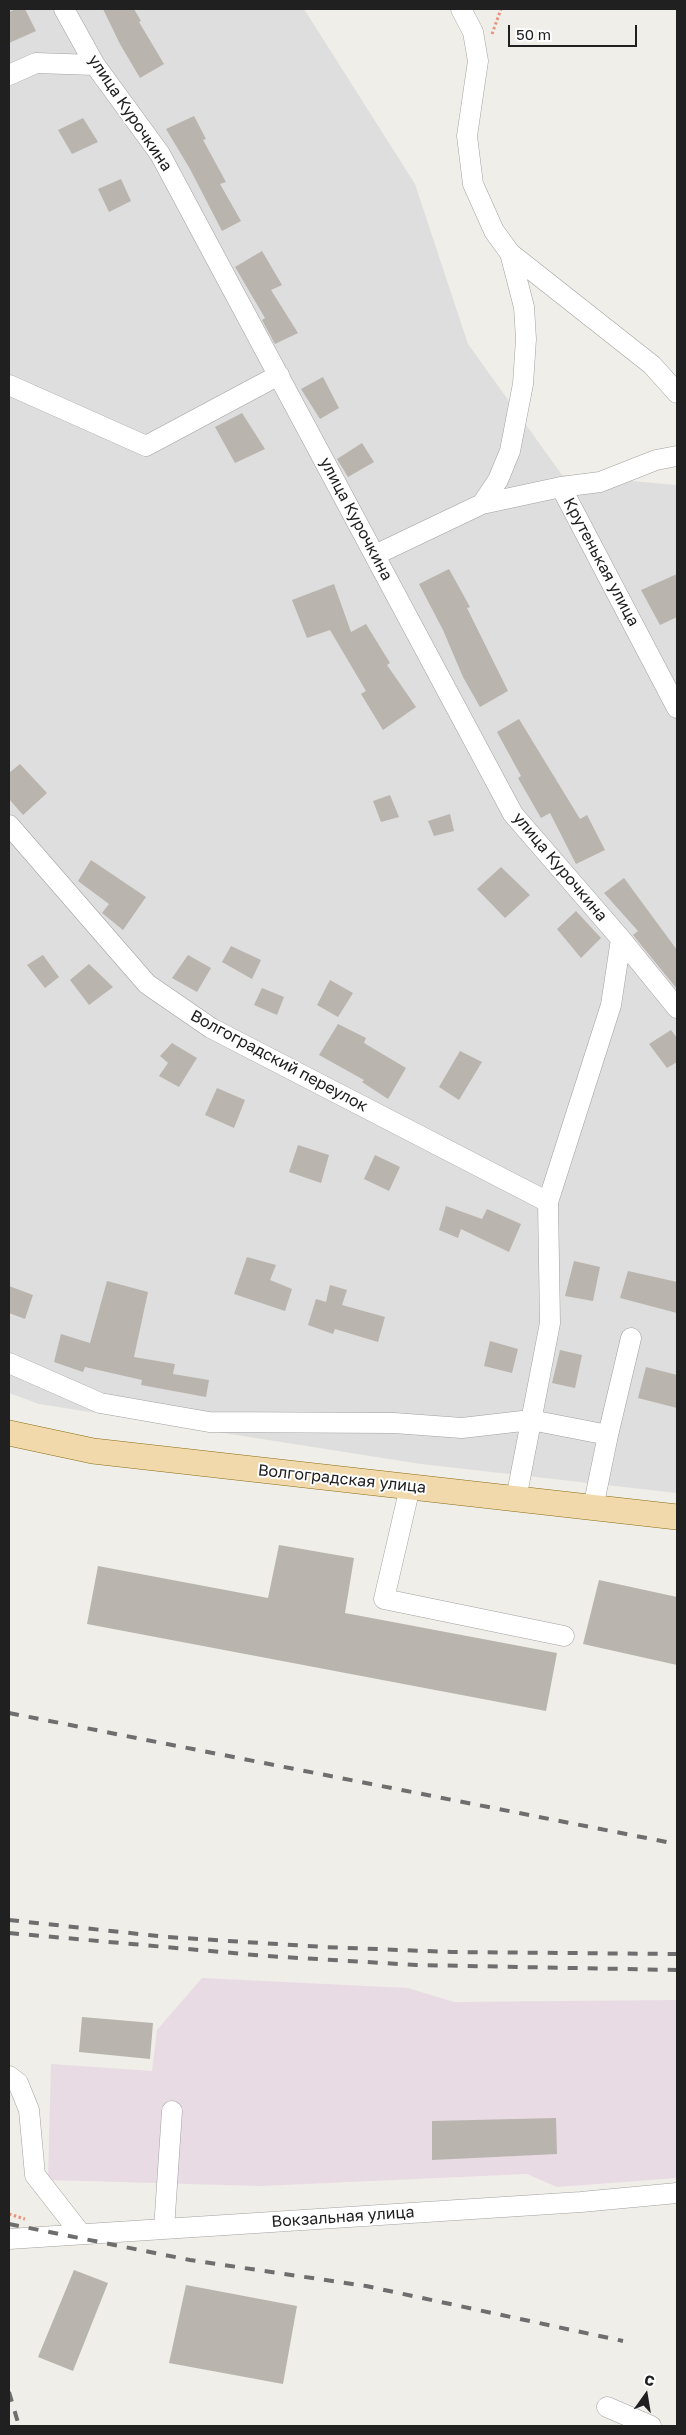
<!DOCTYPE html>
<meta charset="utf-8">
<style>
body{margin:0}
#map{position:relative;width:686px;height:2435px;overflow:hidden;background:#f0eee8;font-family:"Golos Text",sans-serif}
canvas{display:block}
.frame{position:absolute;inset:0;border:10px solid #202020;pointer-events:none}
.north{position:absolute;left:621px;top:2370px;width:50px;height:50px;-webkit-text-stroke:4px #fff;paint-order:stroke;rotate:13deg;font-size:14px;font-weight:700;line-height:20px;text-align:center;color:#202020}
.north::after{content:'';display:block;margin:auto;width:18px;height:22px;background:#202020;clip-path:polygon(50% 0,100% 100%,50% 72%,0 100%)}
.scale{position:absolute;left:508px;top:25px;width:129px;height:22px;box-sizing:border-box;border:2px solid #202020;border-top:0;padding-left:6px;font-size:15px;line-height:18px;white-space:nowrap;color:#202020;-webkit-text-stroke:4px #fff;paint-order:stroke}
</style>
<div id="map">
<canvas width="686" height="2435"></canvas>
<div class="frame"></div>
<div class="north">С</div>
<div class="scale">50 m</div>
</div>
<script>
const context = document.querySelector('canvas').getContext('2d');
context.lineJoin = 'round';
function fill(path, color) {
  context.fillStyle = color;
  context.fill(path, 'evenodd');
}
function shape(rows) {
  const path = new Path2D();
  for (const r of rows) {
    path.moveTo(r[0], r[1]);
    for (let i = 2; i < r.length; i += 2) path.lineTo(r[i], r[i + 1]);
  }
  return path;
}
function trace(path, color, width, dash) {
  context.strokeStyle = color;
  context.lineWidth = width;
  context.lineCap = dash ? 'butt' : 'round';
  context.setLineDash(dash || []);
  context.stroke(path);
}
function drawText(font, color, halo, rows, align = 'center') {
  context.font = font + ' "Golos Text",sans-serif';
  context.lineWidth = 4;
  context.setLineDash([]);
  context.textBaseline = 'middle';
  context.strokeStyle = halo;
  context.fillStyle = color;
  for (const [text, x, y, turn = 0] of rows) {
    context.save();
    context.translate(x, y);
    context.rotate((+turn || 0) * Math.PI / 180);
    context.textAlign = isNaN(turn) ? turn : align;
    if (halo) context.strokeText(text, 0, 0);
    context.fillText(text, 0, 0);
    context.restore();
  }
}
fill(shape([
 [9,9,304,9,415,184,468,344,562,475,677,485,677,1493,421,1464,39,1404,9,1393]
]), '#dedede');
fill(shape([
 [202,1978,408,1988,454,2002,677,2000,677,2178,557,2187,527,2174,261,2186,48,2180,51,2064,152,2071,157,2030]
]), '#e8dbe4');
fill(shape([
 [16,9,25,9,36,31,9,43,9,12],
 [103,9,134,9,141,21,139,22,164,64,140,78,120,44],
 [194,116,206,139,203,140,226,182,220,184,241,221,222,231,190,169,166,129],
 [83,118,98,142,72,154,58,130],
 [121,179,131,201,109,212,98,189],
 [262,251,282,285,271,290,298,333,275,344,262,320,265,318,235,267],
 [323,377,339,408,320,419,301,389],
 [242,413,265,449,235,463,215,427],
 [362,443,374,462,348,477,337,459],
 [449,569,470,607,467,608,508,691,480,707,463,677,443,630,419,584],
 [677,574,677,617,660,625,641,590],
 [334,584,351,632,366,624,390,663,387,665,416,707,383,730,361,694,366,691,330,630,307,638,292,600],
 [519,719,580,819,587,815,605,850,576,864,550,813,541,818,518,778,521,776,497,732],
 [20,764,47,793,23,815,9,799,9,773],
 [390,795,399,817,381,822,373,801],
 [450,814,454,831,434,836,428,821],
 [91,860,146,897,123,930,102,913,109,904,78,881],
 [501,867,530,895,505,918,477,889],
 [624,878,677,950,677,989,633,935,638,931,604,893],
 [576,911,601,938,581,958,557,929],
 [231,946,261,960,252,979,222,962],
 [43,955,59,977,45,988,27,965],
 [188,955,211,968,197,992,172,978],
 [89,964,113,987,89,1005,70,980],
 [330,980,353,993,338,1017,317,1005],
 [262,988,284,997,277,1015,254,1005],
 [338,1024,366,1038,364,1043,406,1068,388,1099,362,1082,364,1080,319,1055],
 [671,1030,677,1038,677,1062,667,1068,649,1044],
 [172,1043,197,1058,179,1087,159,1076,168,1063,160,1056],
 [460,1051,482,1062,459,1100,439,1087],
 [217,1088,245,1100,234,1128,205,1115],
 [298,1145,329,1155,321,1183,289,1172],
 [375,1155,400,1167,389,1191,364,1179],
 [446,1206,482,1219,487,1209,521,1224,509,1252,461,1229,458,1238,439,1230],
 [247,1257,276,1265,270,1280,292,1289,285,1311,234,1294],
 [574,1261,600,1267,593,1301,565,1296],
 [628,1271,677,1282,677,1313,620,1298],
 [107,1281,148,1292,134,1357,175,1364,173,1374,209,1380,206,1397,141,1385,142,1380,85,1367,83,1372,54,1362,61,1334,90,1343],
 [330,1285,347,1290,342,1305,385,1317,378,1342,335,1329,333,1334,308,1325,316,1299,326,1302],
 [9,1286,33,1295,25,1319,9,1313],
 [490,1341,518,1349,512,1373,484,1366],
 [560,1350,582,1355,575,1388,552,1383],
 [646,1367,677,1375,677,1408,638,1398],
 [279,1545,354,1558,345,1613,557,1653,546,1711,87,1624,98,1566,268,1598],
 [599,1580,677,1597,677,1665,583,1644],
 [82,2017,153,2023,150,2059,79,2052],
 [556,2118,557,2154,432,2160,432,2121],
 [74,2270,108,2283,73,2371,38,2357],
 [186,2285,297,2306,283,2384,169,2363]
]), '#b9b4ae');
const minor = shape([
 [64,9,95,65,160,154,513,814,621,939,677,1008],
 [461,9,473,32,478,61,467,136,473,184,494,231,510,253,652,365,677,393],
 [9,75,36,63,95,65],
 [9,385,146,446,279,375],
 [561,487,600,482,656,460,677,456],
 [482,504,498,480,510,451,523,384,526,339,524,307,510,253],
 [375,555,482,504,561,487,677,708],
 [9,825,147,984,211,1028,548,1202],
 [9,1363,100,1403,209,1422,394,1423,462,1428,531,1420,608,1435],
 [410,1487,384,1599,564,1636],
 [516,1499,550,1323,548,1202,611,1005,621,939],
 [593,1508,608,1435,631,1338],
 [9,2076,18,2083,29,2110,35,2175,81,2234],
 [164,2229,172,2111],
 [9,2239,581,2202,677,2193],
 [607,2407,651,2426]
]);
const major = shape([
 [9,1433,93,1451,677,1517]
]);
trace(minor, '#a1a1a1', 21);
trace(major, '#8a6e13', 26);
trace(shape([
 [492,34,501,9],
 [9,2214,25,2219]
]), '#e9947f', 3, [2.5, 2.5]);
trace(minor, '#fff', 20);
trace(major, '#f1d9ac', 25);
trace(shape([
 [9,1713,677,1844],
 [9,1920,167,1937,324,1947,451,1952,677,1954],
 [9,1933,266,1956,416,1965,677,1970],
 [9,2224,190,2260,366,2286,623,2341],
 [9,2392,19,2426]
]), '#6e6e6e', 4, [10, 10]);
drawText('16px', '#202020', '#fff', [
 ["улица Курочкина",130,113,56],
 ["улица Курочкина",356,519,62],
 ["Крутенькая улица",601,562,62],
 ["улица Курочкина",560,867,50],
 ["Волгоградский переулок",279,1061,28],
 ["Волгоградская улица",342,1479,6],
 ["Вокзальная улица",343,2217,-4]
]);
</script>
